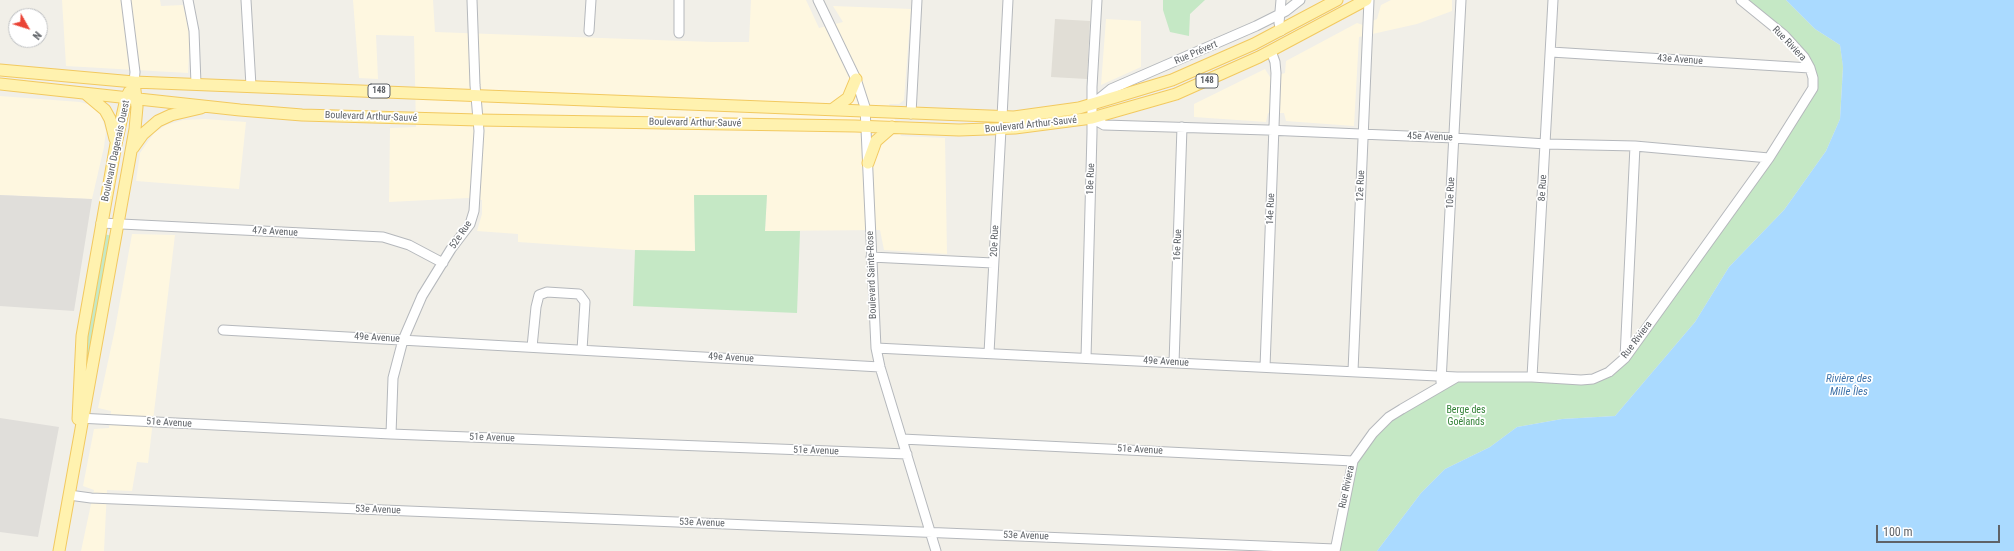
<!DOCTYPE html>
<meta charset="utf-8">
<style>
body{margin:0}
#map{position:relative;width:2014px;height:551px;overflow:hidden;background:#f1efe8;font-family:"Roboto Condensed",sans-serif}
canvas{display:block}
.north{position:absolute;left:8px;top:8px;width:40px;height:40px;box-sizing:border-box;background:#fff;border:1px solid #bfc1c3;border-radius:50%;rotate:129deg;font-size:11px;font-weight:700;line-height:16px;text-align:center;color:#5f6368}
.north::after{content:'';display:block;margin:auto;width:14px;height:18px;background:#ea4335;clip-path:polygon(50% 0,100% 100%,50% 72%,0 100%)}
.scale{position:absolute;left:1876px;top:525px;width:124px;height:18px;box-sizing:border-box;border:2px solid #5f6368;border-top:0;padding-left:5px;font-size:12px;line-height:14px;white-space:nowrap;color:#5f6368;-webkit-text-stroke:3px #fff;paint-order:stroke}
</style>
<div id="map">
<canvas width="2014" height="551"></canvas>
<div class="north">N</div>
<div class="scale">100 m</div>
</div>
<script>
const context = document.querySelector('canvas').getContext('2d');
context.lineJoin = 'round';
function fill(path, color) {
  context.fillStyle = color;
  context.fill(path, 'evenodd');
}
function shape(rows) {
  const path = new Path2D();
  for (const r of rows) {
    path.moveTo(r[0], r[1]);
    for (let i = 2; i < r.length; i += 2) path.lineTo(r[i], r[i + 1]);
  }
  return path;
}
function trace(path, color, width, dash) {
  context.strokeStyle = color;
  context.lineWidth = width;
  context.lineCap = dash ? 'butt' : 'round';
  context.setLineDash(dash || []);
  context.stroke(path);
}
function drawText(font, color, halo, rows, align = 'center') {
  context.font = font + ' "Roboto Condensed",sans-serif';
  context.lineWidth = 3.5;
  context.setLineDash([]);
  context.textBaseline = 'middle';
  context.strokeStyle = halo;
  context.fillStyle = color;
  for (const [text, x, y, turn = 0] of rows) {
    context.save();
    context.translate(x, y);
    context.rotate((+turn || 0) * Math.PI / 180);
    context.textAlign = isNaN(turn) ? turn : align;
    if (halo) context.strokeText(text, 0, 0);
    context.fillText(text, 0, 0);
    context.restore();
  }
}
fill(shape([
 [62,0,160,0,161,6,183,5,190,35,188,73,66,66],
 [353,0,433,0,435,32,712,42,749,42,751,0,806,0,819,28,843,22,833,6,911,9,904,100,899,104,889,104,901,136,945,138,947,254,884,250,880,230,765,231,767,195,694,195,695,251,635,250,518,242,518,234,477,231,482,214,482,200,468,198,389,202,390,128,416,127,414,36,376,35,378,79,359,78],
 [1391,0,1452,0,1452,11,1417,24,1359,37,1354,126,1286,121,1284,113,1268,113,1266,122,1194,117,1194,104,1265,69,1270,77,1285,73,1286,61,1357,23,1363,25,1377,19,1381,5],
 [1106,19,1141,21,1141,67,1101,85],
 [0,96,80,102,91,105,101,115,106,131,104,147,92,199,0,195],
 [205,119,246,122,239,189,136,181,140,153,154,133,166,125,183,120],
 [132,234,175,235,148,463,137,462,132,491,107,490,104,551,81,551,94,490,83,486,94,429,109,428,111,411,98,408,115,329]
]), '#fef7e0');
fill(shape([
 [0,195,92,199,74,311,0,306],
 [0,418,59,427,38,537,0,532]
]), '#e0deda');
fill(shape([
 [1055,19,1090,21,1087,79,1051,77]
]), '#e1ded6');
fill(shape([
 [1163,0,1205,0,1190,14,1189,36,1170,32,1163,10],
 [1741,0,1786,0,1815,29,1840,45,1843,66,1840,119,1826,151,1784,210,1729,267,1695,322,1615,416,1562,419,1517,427,1490,447,1445,469,1421,493,1377,551,1335,551,1353,461,1373,433,1457,377,1532,377,1579,384,1597,380,1623,361,1813,89,1804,57],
 [694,195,767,195,765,231,800,231,797,313,633,306,635,250,695,251],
 [105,234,111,236,84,391,85,347]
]), '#c5e8c5');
fill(shape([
 [1786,0,2014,0,2014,551,1377,551,1421,493,1445,469,1490,447,1517,427,1562,419,1615,416,1695,322,1729,267,1784,210,1826,151,1840,119,1843,67,1840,45,1815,29]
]), '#aadaff');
const minor = shape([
 [126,0,135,72,134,82],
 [188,0,194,31,196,84],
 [246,0,251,86],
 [818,0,856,79,865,107,876,348,880,367,936,551],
 [1281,0,1279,23,1281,31],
 [589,31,591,0],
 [679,33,679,0],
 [1551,52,1810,68],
 [1095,102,1111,89,1256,26,1286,11,1300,0],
 [911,114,917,0],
 [1002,117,1008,0],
 [1092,118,1104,125,1267,130,1454,138,1546,144,1635,146,1769,158],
 [101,223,383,237,409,245,443,263],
 [871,257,993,263],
 [223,330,880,367],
 [532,347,536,307,539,295,547,292,579,294,585,302,582,350],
 [876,348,1457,377],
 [989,353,1001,129],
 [1086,358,1092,133,1092,87,1097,0],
 [1625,358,1635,146],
 [1174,363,1182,127],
 [1265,367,1276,73,1275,62,1271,51],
 [1353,371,1369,0],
 [1532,377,1553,0],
 [1441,382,1461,0],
 [78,418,391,434,907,454],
 [391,434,393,378,403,340,422,296,451,249,470,224,474,211,479,131,475,85,472,0],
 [902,439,1353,461],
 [69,495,91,498,1335,549],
 [1335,551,1353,461,1373,433,1389,417,1402,409,1457,377,1532,377,1581,380,1593,379,1609,372,1625,358,1769,158,1813,88,1813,78,1810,68,1804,57,1784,35,1741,0]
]);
const major = shape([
 [0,70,134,82,1014,117,1079,108,1172,80,1254,44,1337,0],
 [0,84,240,110,302,115,478,120,855,126,959,130,1015,128,1092,118,1176,94,1259,57,1366,0],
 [86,94,105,110,110,119,115,139],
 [833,109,848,98,856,79],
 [133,148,143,134,158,121,171,115,201,108],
 [868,163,876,141,892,127],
 [78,419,82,336,116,144,125,103,129,92],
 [59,551,135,129,137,107,134,82]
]);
trace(minor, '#b5b8bc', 11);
trace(major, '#f2c960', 13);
trace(minor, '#fff', 9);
trace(major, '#fff2af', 11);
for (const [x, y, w] of [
 [1207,81,22],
 [379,91,22]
]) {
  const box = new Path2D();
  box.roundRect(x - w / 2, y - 7, w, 14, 3);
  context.fillStyle = '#fff';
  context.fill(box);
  trace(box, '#5f6368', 1);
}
drawText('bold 9px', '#5f6368', null, [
 ["148",1207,81],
 ["148",379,91]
]);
drawText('10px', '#5f6368', '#fff', [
 ["Rue Riviera",1789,44,46],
 ["Rue Prévert",1196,53,-23],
 ["43e Avenue",1680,60,4],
 ["Boulevard Arthur-Sauvé",371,117,2],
 ["Boulevard Arthur-Sauvé",695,123,1],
 ["Boulevard Arthur-Sauvé",1031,125,-6],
 ["45e Avenue",1430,137,2],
 ["Boulevard Dagenais Ouest",116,151,-78],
 ["18e Rue",1091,179,-88],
 ["12e Rue",1361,186,-88],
 ["8e Rue",1543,188,-87],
 ["10e Rue",1451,193,-87],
 ["14e Rue",1271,209,-88],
 ["47e Avenue",275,232,3],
 ["52e Rue",461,235,-56],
 ["20e Rue",995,241,-87],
 ["16e Rue",1178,245,-88],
 ["Boulevard Sainte-Rose",872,275,-92],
 ["49e Avenue",377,338,3],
 ["Rue Riviera",1637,340,-53],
 ["49e Avenue",731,358,3],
 ["49e Avenue",1166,362,3],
 ["51e Avenue",169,423,3],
 ["51e Avenue",492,438,2],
 ["51e Avenue",1140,450,3],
 ["51e Avenue",816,451,2],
 ["Rue Riviera",1347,487,-78],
 ["53e Avenue",378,510,2],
 ["53e Avenue",702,523,2],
 ["53e Avenue",1026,536,2]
]);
drawText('10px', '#348238', '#fff', [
 ["Berge des",1466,410],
 ["Goélands",1466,422]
]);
drawText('italic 11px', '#4174aa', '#fff', [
 ["Rivière des",1849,379],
 ["Mille Îles",1849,392]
]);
</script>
